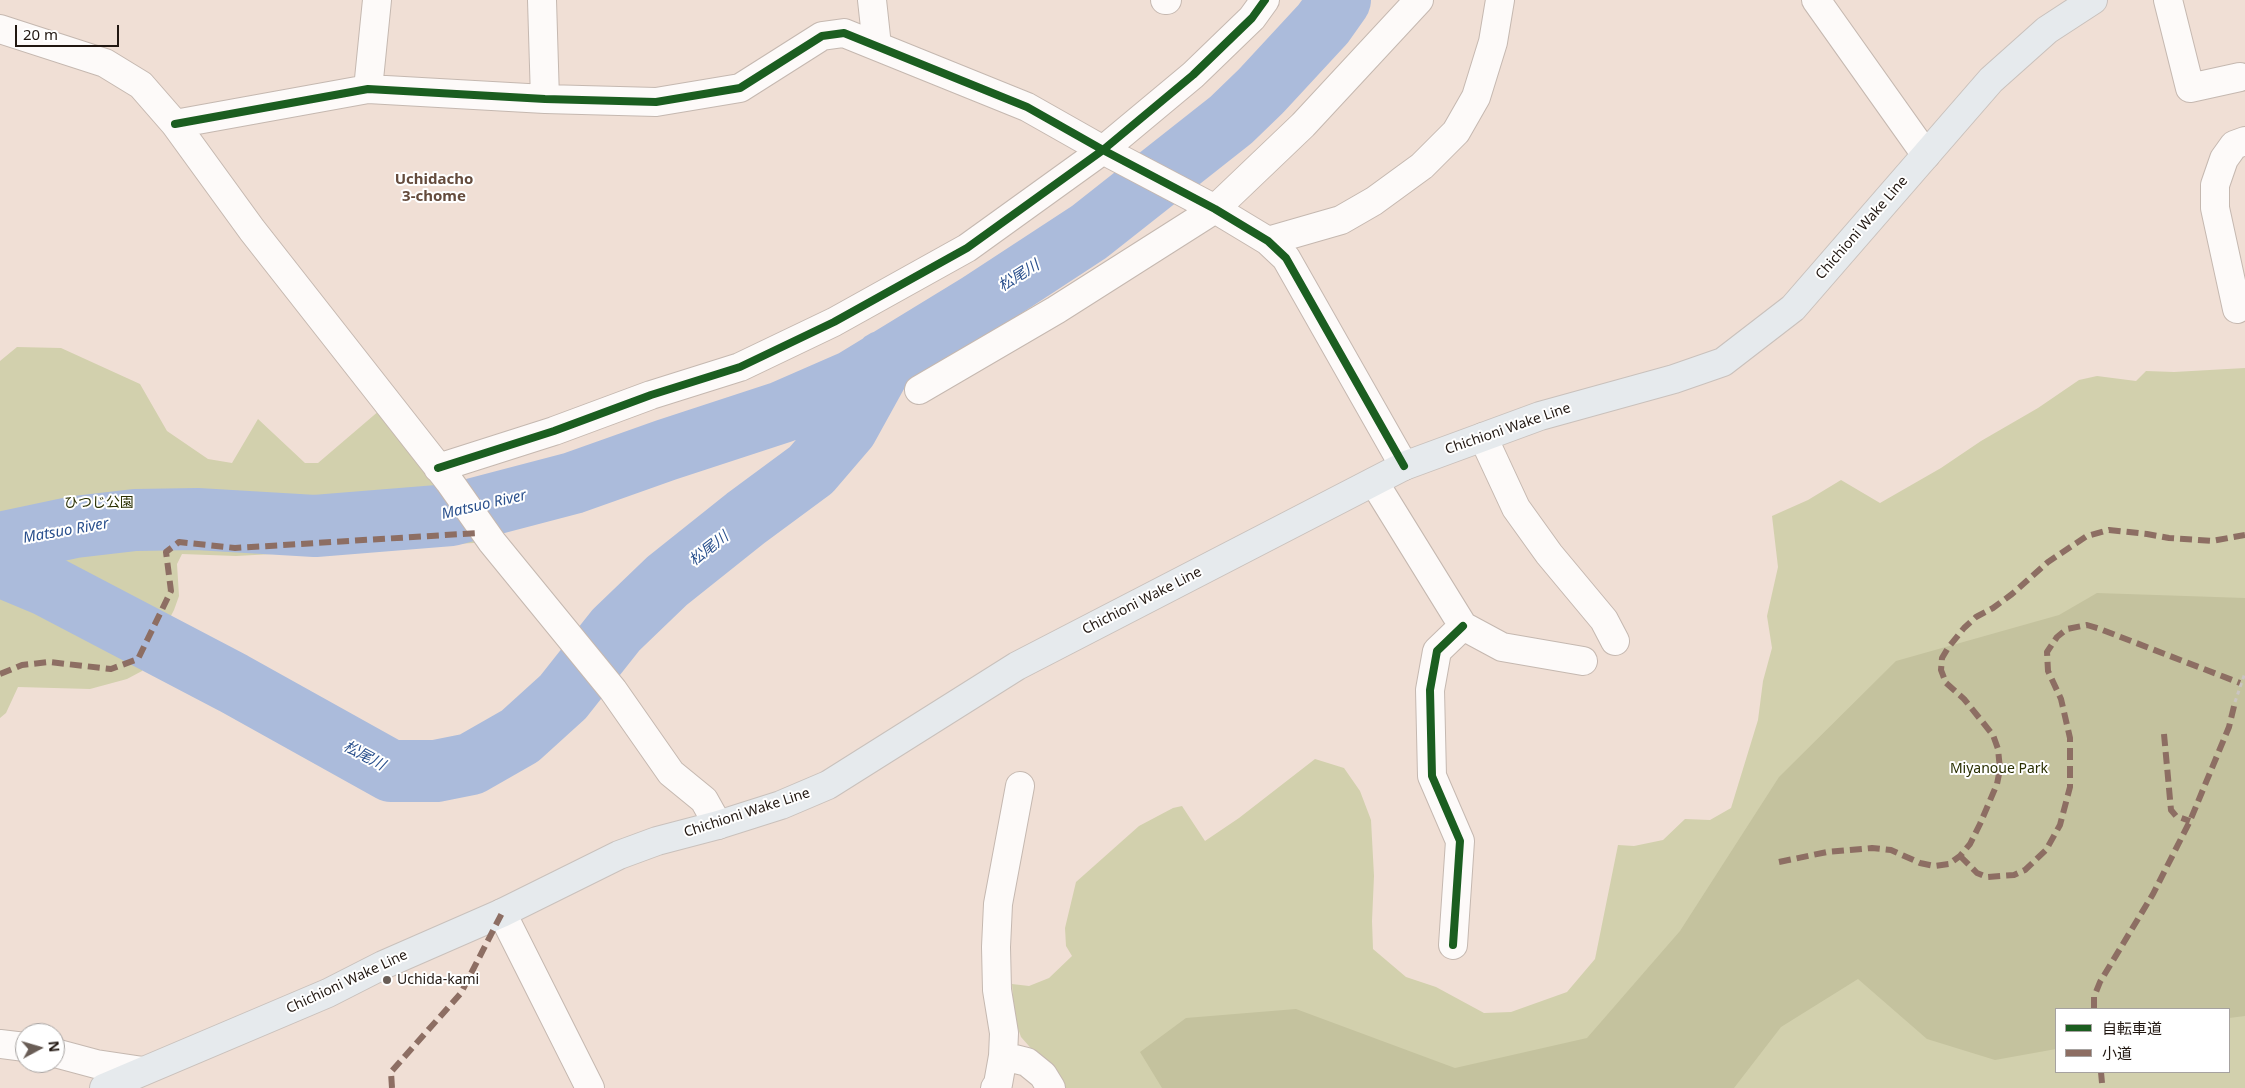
<!DOCTYPE html>
<meta charset="utf-8">
<style>
body{margin:0}
#map{position:relative;width:2245px;height:1088px;overflow:hidden;background:#f0dfd5;font-family:"Noto Sans","Noto Sans JP",sans-serif}
canvas{display:block}
.legend{position:absolute;left:2055px;top:1008px;width:175px;height:65px;box-sizing:border-box;background:#fff;border:1px solid #a6a2a0;margin:0;padding:6px 9px;list-style:none;font-size:15px;color:#211711}
.legend li{display:flex;align-items:center;gap:10px;height:25px}
.legend b{width:25px;border:1px solid #a6a2a0}
.north{position:absolute;left:15px;top:1023px;width:50px;height:50px;box-sizing:border-box;background:#fff;border:1px solid #a6a2a0;border-radius:50%;rotate:84deg;font-size:14px;font-weight:700;line-height:20px;text-align:center;color:#211711}
.north::after{content:'';display:block;margin:auto;width:18px;height:22px;background:#695d56;clip-path:polygon(50% 0,100% 100%,50% 72%,0 100%)}
.scale{position:absolute;left:15px;top:25px;width:104px;height:22px;box-sizing:border-box;border:2px solid #211711;border-top:0;padding-left:6px;font-size:15px;line-height:18px;white-space:nowrap;color:#211711;-webkit-text-stroke:4px #fff;paint-order:stroke}
</style>
<div id="map">
<canvas width="2245" height="1088"></canvas>
<ul class="legend">
<li><b style="height:6px;background:#1b5e20"></b>自転車道</li>
<li><b style="height:6px;background:#8d6e63"></b>小道</li>
</ul>
<div class="north">N</div>
<div class="scale">20 m</div>
</div>
<script>
const context = document.querySelector('canvas').getContext('2d');
context.lineJoin = 'round';
function fill(path, color) {
  context.fillStyle = color;
  context.fill(path, 'evenodd');
}
function shape(rows) {
  const path = new Path2D();
  for (const r of rows) {
    path.moveTo(r[0], r[1]);
    for (let i = 2; i < r.length; i += 2) path.lineTo(r[i], r[i + 1]);
  }
  return path;
}
function trace(path, color, width, dash) {
  context.strokeStyle = color;
  context.lineWidth = width;
  context.lineCap = dash ? 'butt' : 'round';
  context.setLineDash(dash || []);
  context.stroke(path);
}
function drawText(font, color, halo, rows, align = 'center') {
  context.font = font + ' "Noto Sans","Noto Sans JP",sans-serif';
  context.lineWidth = 4;
  context.setLineDash([]);
  context.textBaseline = 'middle';
  context.strokeStyle = halo;
  context.fillStyle = color;
  for (const [text, x, y, turn = 0] of rows) {
    context.save();
    context.translate(x, y);
    context.rotate((+turn || 0) * Math.PI / 180);
    context.textAlign = isNaN(turn) ? turn : align;
    if (halo) context.strokeText(text, 0, 0);
    context.fillText(text, 0, 0);
    context.restore();
  }
}
fill(shape([
 [17,347,61,348,140,384,167,431,208,459,232,463,258,419,305,463,318,463,380,410,492,542,236,556,182,554,177,564,179,596,174,610,142,671,127,679,90,689,18,687,6,713,0,718,0,361],
 [2245,368,2245,1088,1066,1088,1021,1037,1014,1017,1012,984,1029,986,1049,978,1072,956,1066,946,1065,928,1076,882,1139,826,1173,808,1182,806,1205,841,1239,818,1315,759,1344,768,1360,791,1371,820,1374,876,1372,921,1373,949,1406,977,1436,987,1484,1013,1511,1012,1567,992,1595,959,1618,845,1634,846,1663,840,1685,819,1710,820,1731,808,1758,720,1763,681,1772,648,1767,616,1778,567,1772,516,1808,500,1841,480,1880,503,1941,468,1981,441,2038,408,2079,380,2097,376,2136,381,2146,371,2174,372],
 [2056,1009,2229,1009,2229,1072,2056,1072]
]), '#d2d0ad');
fill(shape([
 [2097,593,2245,598,2245,1016,2229,1018,2229,1009,2056,1009,2056,1049,1995,1060,1927,1039,1858,979,1781,1027,1734,1088,1162,1088,1140,1052,1186,1018,1296,1009,1455,1068,1587,1038,1680,931,1779,777,1896,661,2059,615]
]), '#c4c29e');
trace(shape([
 [0,543,75,527,135,520,197,519,315,526,451,515,573,483,666,450,782,412,853,381,979,304,1089,232,1231,120,1261,91,1323,24,1340,0],
 [0,566,46,585,233,683,391,771,436,771,471,764,520,736,563,697,616,630,667,581,746,518,811,470,847,428,884,361]
]), '#abbbdb', 62);
const minor = shape([
 [542,0,545,99],
 [872,0,877,46],
 [1165,0,1167,0],
 [1816,0,1926,155],
 [2168,0,2190,88,2240,77],
 [0,29,105,63,141,85,175,124,252,230,449,481,492,542,613,690,671,773,704,800,718,825],
 [368,89,377,0],
 [175,124,368,89,545,99,656,102,740,88,822,36,844,33,1027,107,1103,150,1193,75,1252,18,1265,0],
 [1268,241,1341,220,1374,201,1422,166,1456,132,1476,97,1493,42,1500,0],
 [2237,309,2215,208,2215,185,2224,159,2234,145,2245,141],
 [919,390,1056,310,1215,209,1303,125,1419,0],
 [1483,437,1516,508,1549,554,1604,620,1615,641],
 [438,468,554,431,651,395,740,367,834,322,967,248,1103,150,1215,209,1268,241,1286,258,1404,466],
 [1374,482,1463,626,1502,647,1583,661],
 [502,913,590,1088],
 [1453,945,1460,841,1432,776,1430,690,1437,651,1463,626],
 [0,1044,25,1047],
 [55,1053,96,1064,143,1071],
 [1003,1056,1027,1062,1043,1075,1051,1088],
 [995,1088,998,1084,1003,1056,1004,1033,997,990,996,947,998,904,1020,786]
]);
const major = shape([
 [104,1088,328,993,383,965,502,913,619,855,657,841,718,825,781,805,828,785,1017,666,1404,466,1540,416,1674,379,1723,362,1793,308,1991,80,2047,30,2093,0]
]);
trace(minor, '#c5b8b0', 30);
trace(major, '#c9c1bc', 30);
trace(shape([
 [2235,702,2245,673]
]), '#cac4c1', 3, [4, 4]);
trace(minor, '#fdfaf9', 28);
trace(major, '#e6eaed', 28);
trace(shape([
 [0,674,22,665,49,662,111,669,138,659,171,591,166,552,179,542,235,548,478,533],
 [2164,734,2171,810,2176,816,2190,821],
 [1960,856,1977,873,1987,877,2014,875,2025,870,2046,850,2060,825,2070,787,2070,738,2061,699,2048,671,2047,652,2057,637,2067,629,2087,625,2100,629,2240,683],
 [1779,862,1827,852,1872,848,1891,850,1920,863,1934,866,1949,864,1960,856,1970,844,1980,824,1997,784,2000,769,1998,749,1993,735,1964,699,1946,683,1941,670,1942,658,1948,648,1964,628,1976,617,1993,608,2012,594,2048,562,2087,536,2109,530,2147,534,2169,538,2212,541,2245,535],
 [2094,1009,2094,997,2100,982,2153,894,2190,821,2229,727,2235,702],
 [2101,1072,2102,1083],
 [392,1088,391,1072,461,993,502,913]
]), '#8d6e63', 6, [12, 6]);
trace(shape([
 [175,124,368,89,545,99,656,102,740,88,822,36,844,33,1027,107,1103,150,1193,75,1252,18,1265,0],
 [438,468,554,431,651,395,740,367,834,322,967,248,1103,150,1215,209,1268,241,1286,258,1404,466],
 [1453,945,1460,841,1432,776,1430,690,1437,651,1463,626]
]), '#1b5e20', 8);
for (const [x, y, r, color] of [
 [387,980,5,"#695d56"]
]) {
  const dot = new Path2D();
  dot.arc(x, y, r, 0, 2 * Math.PI);
  context.fillStyle = color;
  context.fill(dot);
  trace(dot, '#fff', 2);
}
drawText('14px', '#211711', '#fff', [
 ["Chichioni Wake Line",1862,228,-49],
 ["Chichioni Wake Line",1508,429,-19],
 ["Chichioni Wake Line",1142,601,-27],
 ["Chichioni Wake Line",747,813,-18],
 ["Chichioni Wake Line",347,982,-25]
]);
drawText('14px', '#292f01', '#fff', [
 ["ひつじ公園",99,503],
 ["Miyanoue Park",1999,769]
]);
drawText('14px', '#211711', '#fff', [
 ["Uchida-kami",397,980]
], 'left');
drawText('bold 15px', '#644b3c', '#fff', [
 ["Uchidacho",434,180],
 ["3-chome",434,197]
]);
drawText('italic 15px', '#2a508d', '#fff', [
 ["松尾川",1019,276,-32],
 ["Matsuo River",484,505,-13],
 ["Matsuo River",66,531,-10],
 ["松尾川",709,549,-38],
 ["松尾川",364,756,28]
]);
</script>
